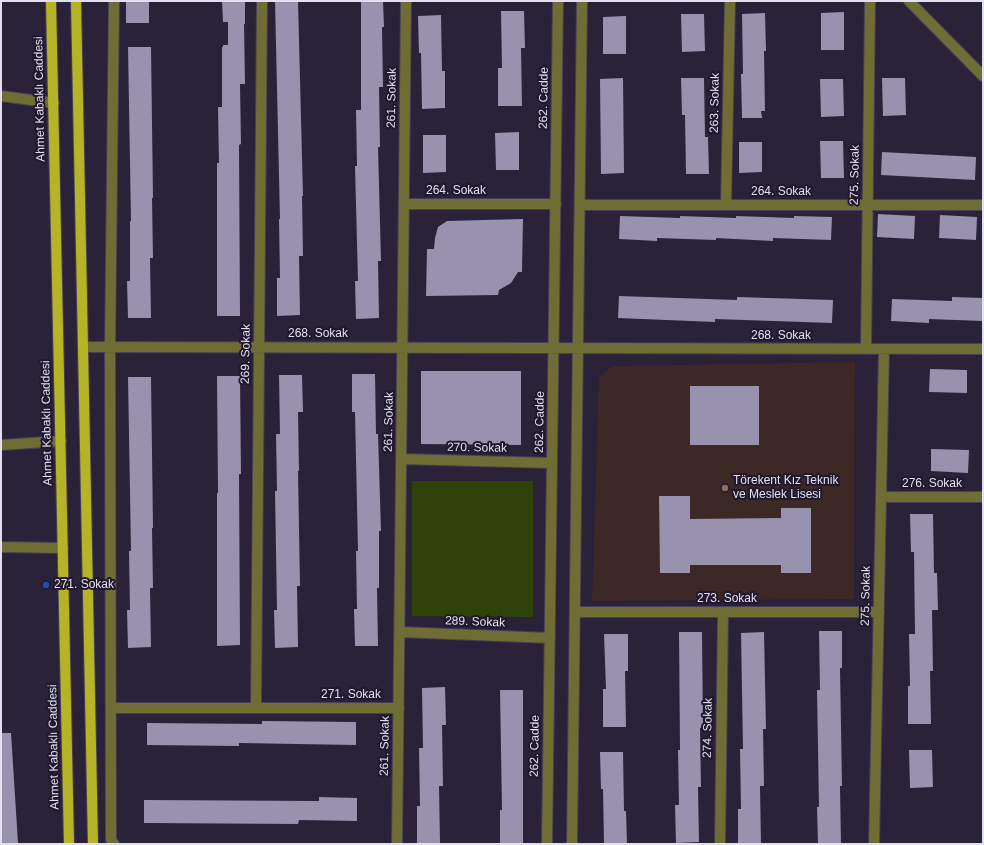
<!DOCTYPE html>
<meta charset="utf-8">
<style>
body{margin:0}
#map{position:relative;width:984px;height:845px;overflow:hidden;background:#292239;font-family:Helvetica,sans-serif}
canvas{display:block}
.frame{position:absolute;inset:0;border:2px solid #e2dfee;pointer-events:none}
</style>
<div id="map">
<canvas width="984" height="845"></canvas>
<div class="frame"></div>
</div>
<script>
const context = document.querySelector('canvas').getContext('2d');
context.lineJoin = 'round';
function fill(path, color) {
  context.fillStyle = color;
  context.fill(path, 'evenodd');
}
function shape(rows) {
  const path = new Path2D();
  for (const r of rows) {
    path.moveTo(r[0], r[1]);
    for (let i = 2; i < r.length; i += 2) path.lineTo(r[i], r[i + 1]);
  }
  return path;
}
function trace(path, color, width, dash) {
  context.strokeStyle = color;
  context.lineWidth = width;
  context.lineCap = dash ? 'butt' : 'round';
  context.setLineDash(dash || []);
  context.stroke(path);
}
function drawText(font, color, halo, rows, align = 'center') {
  context.font = font + ' Helvetica,sans-serif';
  context.lineWidth = 4;
  context.setLineDash([]);
  context.textBaseline = 'middle';
  context.strokeStyle = halo;
  context.fillStyle = color;
  for (const [text, x, y, turn = 0] of rows) {
    context.save();
    context.translate(x, y);
    context.rotate((+turn || 0) * Math.PI / 180);
    context.textAlign = isNaN(turn) ? turn : align;
    if (halo) context.strokeText(text, 0, 0);
    context.fillText(text, 0, 0);
    context.restore();
  }
}
fill(shape([
 [855,362,854,599,592,601,599,377,613,366]
]), '#3c2825');
fill(shape([
 [412,481,533,481,533,617,412,616]
]), '#2f4309');
fill(shape([
 [126,1,149,1,149,23,126,23],
 [222,1,245,1,245,24,244,24,245,84,240,84,241,144,239,145,240,316,217,316,217,163,219,163,218,107,222,107,222,47,223,47,223,45,228,45,228,22,223,22],
 [275,1,298,1,303,196,302,196,303,256,299,256,300,315,277,316,277,278,280,278,279,219,280,219],
 [361,1,383,1,384,27,382,27,383,87,379,87,380,147,378,147,381,261,378,261,379,318,356,319,355,281,358,281,355,166,357,166,356,110,361,110],
 [501,11,524,11,525,48,521,48,522,106,498,106,498,68,502,68],
 [844,12,844,50,821,50,821,13],
 [765,13,766,51,764,51,765,111,761,111,762,118,742,118,741,74,743,74,742,14],
 [681,14,704,14,705,51,682,52],
 [441,15,442,71,445,71,445,108,422,109,421,53,419,53,418,16],
 [626,16,626,54,603,54,603,17],
 [128,47,151,47,153,198,152,198,153,258,150,258,151,318,128,318,127,281,130,281,130,221,131,221],
 [623,78,624,173,601,174,600,79],
 [681,78,704,78,705,137,708,137,709,174,686,174,685,115,682,115],
 [882,78,905,78,906,115,883,116],
 [820,79,843,79,844,116,821,117],
 [519,132,519,170,496,170,495,133],
 [423,135,446,135,446,172,423,173],
 [820,141,843,141,844,178,821,178],
 [739,142,762,142,762,172,739,173],
 [882,152,976,157,975,180,881,175],
 [878,214,915,216,914,239,877,237],
 [940,215,977,217,976,240,939,238],
 [620,216,680,218,680,216,736,218,736,216,794,218,794,216,832,217,831,240,773,238,773,241,716,238,716,240,657,238,657,241,619,239],
 [523,219,522,272,518,272,511,283,499,290,498,295,426,296,427,249,434,249,435,238,438,227,447,221],
 [619,296,737,300,737,297,833,300,832,323,715,319,715,322,618,318],
 [952,297,983,298,983,321,929,319,929,323,891,321,892,299,952,301],
 [930,369,967,370,967,393,929,392],
 [421,371,521,371,521,445,421,444],
 [352,374,375,374,376,434,378,434,381,531,379,531,379,588,377,588,378,646,355,646,354,609,357,609,356,551,358,551,355,412,352,412],
 [279,375,302,375,303,412,298,412,299,471,298,471,300,586,297,586,298,647,275,648,274,610,277,610,275,491,277,491,276,434,280,434],
 [217,376,240,376,241,474,239,474,240,645,217,646,217,493,218,493],
 [128,377,151,377,153,528,152,528,153,588,150,588,151,647,128,648,127,610,130,610,129,551,131,551],
 [690,386,759,386,759,445,690,445],
 [931,449,969,450,968,473,931,471],
 [659,496,690,496,690,519,781,518,781,508,811,508,811,573,781,573,781,565,690,565,690,573,660,573],
 [910,514,933,514,934,573,937,573,938,610,932,610,933,671,930,671,931,724,908,724,908,686,910,686,909,634,915,634,914,552,911,552],
 [819,631,842,631,842,668,840,668,842,786,840,786,841,844,818,844,817,807,819,807,817,690,820,690],
 [679,632,702,632,703,728,700,728,701,787,698,787,699,842,676,843,675,805,679,805,678,750,680,750],
 [764,632,766,729,763,729,764,786,760,786,761,844,738,844,738,809,741,809,740,749,743,749,741,633],
 [604,634,628,634,628,671,625,671,626,727,603,727,603,689,606,689],
 [445,687,446,725,442,725,443,786,439,786,440,843,417,844,417,806,420,806,419,748,423,748,422,688],
 [500,690,523,690,523,844,500,844,500,810,502,810],
 [262,721,356,722,356,745,239,743,239,746,147,745,147,723,262,724],
 [1,733,11,733,18,843,1,843],
 [909,750,932,750,933,787,910,788],
 [600,752,623,752,624,811,626,811,627,844,604,844,603,789,601,789],
 [319,797,357,798,357,821,299,820,298,824,144,823,144,800,319,801]
]), '#9992af');
const minor = shape([
 [909,1,983,76],
 [1,96,54,103],
 [404,204,556,204],
 [580,205,983,205],
 [726,205,730,1],
 [83,347,983,349],
 [866,349,870,1],
 [1,445,61,441],
 [401,459,552,463],
 [881,497,983,497],
 [1,547,63,548],
 [575,612,879,612],
 [400,632,550,638],
 [111,708,399,708],
 [256,708,262,1],
 [114,844,111,840,110,347,114,1],
 [397,844,406,1],
 [547,844,558,1],
 [572,844,582,1],
 [720,844,723,612],
 [874,844,884,349]
]);
const major = shape([
 [51,1,69,844],
 [76,1,93,844]
]);
trace(minor, '#474056', 12);
trace(major, '#474056', 12);
trace(minor, '#6e6d33', 10);
trace(major, '#b6b426', 10);
for (const [x, y, r, color] of [
 [725,488,4,"#8d6e63"],
 [46,585,4,"#1a4fb4"]
]) {
  const dot = new Path2D();
  dot.arc(x, y, r, 0, 2 * Math.PI);
  context.fillStyle = color;
  context.fill(dot);
  trace(dot, '#1f182e', 1.5);
}
drawText('12px', '#e2dfee', '#1f182e', [
 ["261. Sokak",392,98,-89],
 ["262. Cadde",544,98,-89],
 ["Ahmet Kabaklı Caddesi",40,99,-91],
 ["263. Sokak",715,103,-89],
 ["275. Sokak",855,175,-89],
 ["264. Sokak",456,191],
 ["264. Sokak",781,192],
 ["268. Sokak",318,334],
 ["268. Sokak",781,336],
 ["269. Sokak",246,354,-89],
 ["261. Sokak",389,422,-89],
 ["262. Cadde",540,422,-89],
 ["Ahmet Kabaklı Caddesi",47,423,-91],
 ["270. Sokak",477,448,1],
 ["276. Sokak",932,484],
 ["275. Sokak",866,596,-89],
 ["273. Sokak",727,599],
 ["289. Sokak",475,622,2],
 ["271. Sokak",351,695],
 ["274. Sokak",708,728,-89],
 ["261. Sokak",385,746,-89],
 ["262. Cadde",535,746,-89],
 ["Ahmet Kabaklı Caddesi",54,747,-91]
]);
drawText('12px', '#e2dfee', '#1f182e', [
 ["Törekent Kız Teknik",733,481],
 ["ve Meslek Lisesi",733,495],
 ["271. Sokak",54,585]
], 'left');
</script>
